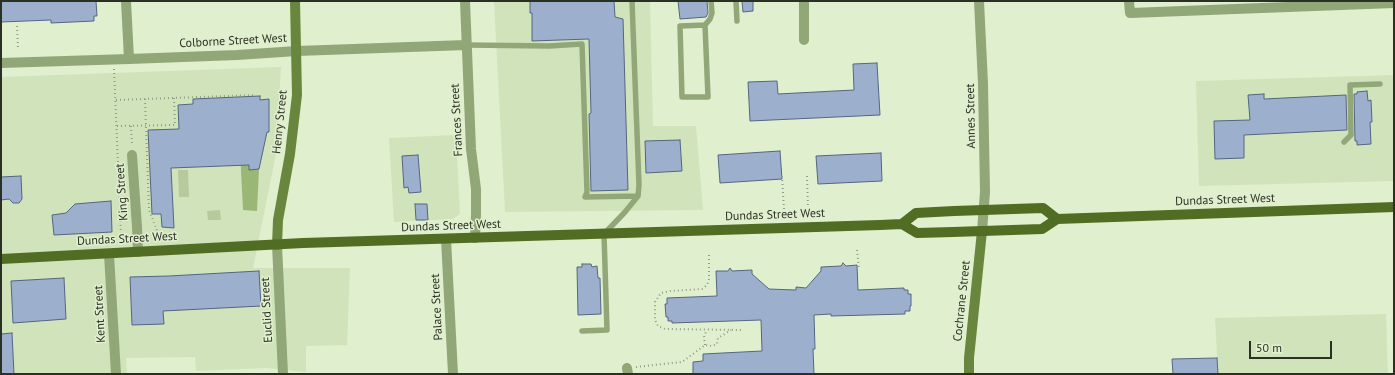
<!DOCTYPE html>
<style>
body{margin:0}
#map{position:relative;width:1395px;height:375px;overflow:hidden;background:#e0efce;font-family:"PT Sans",sans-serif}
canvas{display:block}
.frame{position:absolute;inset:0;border:2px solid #2b3024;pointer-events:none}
.scale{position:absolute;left:1249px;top:341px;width:83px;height:18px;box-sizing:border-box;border:2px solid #2b3024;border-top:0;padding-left:5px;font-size:12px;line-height:14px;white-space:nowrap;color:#2b3024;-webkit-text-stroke:3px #e0efce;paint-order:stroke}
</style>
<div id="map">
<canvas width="1395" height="375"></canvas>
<div class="frame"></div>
<div class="scale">50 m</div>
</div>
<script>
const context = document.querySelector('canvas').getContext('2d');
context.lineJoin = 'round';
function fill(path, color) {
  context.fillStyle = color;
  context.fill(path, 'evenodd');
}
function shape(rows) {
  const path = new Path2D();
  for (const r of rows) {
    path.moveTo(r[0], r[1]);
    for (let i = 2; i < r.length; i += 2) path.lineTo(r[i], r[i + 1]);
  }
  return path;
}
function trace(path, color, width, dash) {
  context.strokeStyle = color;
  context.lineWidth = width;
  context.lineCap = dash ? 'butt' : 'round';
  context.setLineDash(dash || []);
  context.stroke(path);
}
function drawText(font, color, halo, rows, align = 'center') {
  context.font = font + ' "PT Sans",sans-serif';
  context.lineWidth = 3;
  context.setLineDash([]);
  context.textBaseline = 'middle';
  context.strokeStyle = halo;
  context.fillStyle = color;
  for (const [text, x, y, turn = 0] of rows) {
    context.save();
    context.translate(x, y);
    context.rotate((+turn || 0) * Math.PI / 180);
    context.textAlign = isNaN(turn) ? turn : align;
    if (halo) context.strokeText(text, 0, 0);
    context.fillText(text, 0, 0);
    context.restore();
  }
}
fill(shape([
 [494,1,650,1,653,126,696,126,703,210,505,212],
 [281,67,276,154,253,268,350,268,347,345,306,346,306,372,266,368,196,371,195,357,126,358,127,374,1,374,1,77],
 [1394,75,1394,181,1199,186,1196,81],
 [456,135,460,214,453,219,394,222,389,138],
 [1386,314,1388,374,1218,374,1215,318]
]), '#d1e3bb');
fill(shape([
 [178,170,188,170,189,197,179,197],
 [220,210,221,220,208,220,207,211]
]), '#b6ca9d');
fill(shape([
 [249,150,249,169,259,169,257,211,243,210,240,151]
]), '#9bb776');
const building = shape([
 [1,1,96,1,97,16,94,16,94,21,51,23,51,20,1,22,1,1],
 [530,1,614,1,615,17,623,19,628,190,591,191,589,114,591,113,589,39,532,41,532,13,530,13,530,1],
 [678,1,707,1,708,13,706,17,680,19,678,1],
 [742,1,753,1,753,11,743,12,742,1],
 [877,63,880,115,750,121,748,82,777,81,778,94,854,90,853,64,877,63],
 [1367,91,1368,101,1371,100,1372,122,1370,122,1371,144,1357,145,1357,141,1355,141,1354,94,1357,94,1357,92,1367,91],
 [1264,94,1264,99,1346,95,1347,130,1244,135,1244,158,1215,159,1214,121,1250,120,1248,95,1264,94],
 [260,96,260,100,269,99,269,132,267,132,259,169,249,170,249,165,171,168,174,228,162,227,161,214,152,214,148,130,179,129,178,105,193,104,193,99,260,96],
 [680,140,682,171,646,173,645,141,680,140],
 [780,151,782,179,720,183,718,155,780,151],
 [881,153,882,181,818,184,816,156,881,153],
 [418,155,421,192,409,193,408,187,404,188,402,156,418,155],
 [21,176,22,199,19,203,13,203,9,199,1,200,1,177,21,176],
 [111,201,112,232,54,235,52,215,66,213,75,204,111,201],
 [415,204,427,204,428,220,416,220,415,204],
 [843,263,846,266,857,265,858,290,904,288,904,290,908,290,908,294,911,294,911,306,910,306,910,311,905,311,905,314,831,316,831,314,814,315,815,349,813,349,814,374,693,374,693,362,703,361,703,354,762,351,761,320,672,323,672,321,668,321,668,317,666,317,665,304,667,304,667,298,717,296,716,271,728,271,730,268,732,271,752,270,752,274,769,289,796,290,796,287,806,288,821,271,821,267,841,266,843,263],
 [582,264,591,264,592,267,597,266,598,278,600,278,601,314,578,315,577,267,582,267,582,264],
 [259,271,261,306,163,311,164,324,132,325,130,277,169,276,259,271],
 [64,278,66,319,13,323,11,281,64,278],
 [12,333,14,374,1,374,1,334,12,333],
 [1217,358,1218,374,1173,374,1172,359,1217,358]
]);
fill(building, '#9cb0cd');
trace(building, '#546680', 1);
trace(shape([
 [17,26,18,49],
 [114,69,121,235],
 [145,99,149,210,158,233],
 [116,100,255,95],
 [117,126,175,125,174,98],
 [131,126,132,144],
 [782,176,784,209],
 [807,176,808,208],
 [857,250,859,269],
 [709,255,709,279,707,285,702,289,670,291,661,293,655,302,655,320,658,326,665,329,743,330],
 [705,345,704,336,707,330],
 [636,367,682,362,705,345,712,346,717,344,718,338,731,330]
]), '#929d85', 2, [1, 3]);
trace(shape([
 [736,1,737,21],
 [705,25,680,26,682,97,708,97,705,25,710,19,712,13,711,1],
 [466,45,549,46,582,44,587,192,585,197,638,196],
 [1344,142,1351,135,1350,85,1380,84],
 [582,331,607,330,604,234,625,212,638,196,639,185,632,1]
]), '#92a778', 5.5);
trace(shape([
 [126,1,129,59],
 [465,1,471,149,476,189,476,215,475,238],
 [1129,1,1130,13,1394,3],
 [804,40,804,1],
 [1,63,129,59,237,55,297,51,466,45],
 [132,155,137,227,138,252],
 [446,239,453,374],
 [277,245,283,374],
 [109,254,116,374],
 [627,368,628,374]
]), '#92a778', 10);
trace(shape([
 [979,1,983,84,985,192,982,231]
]), '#92a778', 10);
trace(shape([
 [277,245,278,220,290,154,297,95,295,1],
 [969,374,969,358,982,231]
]), '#69863e', 10);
trace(shape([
 [902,224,916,213,954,211,1043,208,1057,219],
 [1,259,303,243,880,225,902,224,917,233,953,232,1042,229,1057,219,1394,207]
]), '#516c23', 10);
drawText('12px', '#2b3024', '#e0efce', [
 ["Colborne Street West",233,41,-3],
 ["Annes Street",971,116,-91],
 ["Frances Street",457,120,-93],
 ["Henry Street",280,122,-84],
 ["King Street",122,192,-94],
 ["Dundas Street West",1225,200,-2],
 ["Dundas Street West",775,215,-2],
 ["Dundas Street West",451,226,-2],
 ["Dundas Street West",127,239,-3],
 ["Cochrane Street",962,301,-84],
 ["Palace Street",437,307,-93],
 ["Euclid Street",267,310,-93],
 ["Kent Street",100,314,-93]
]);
</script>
